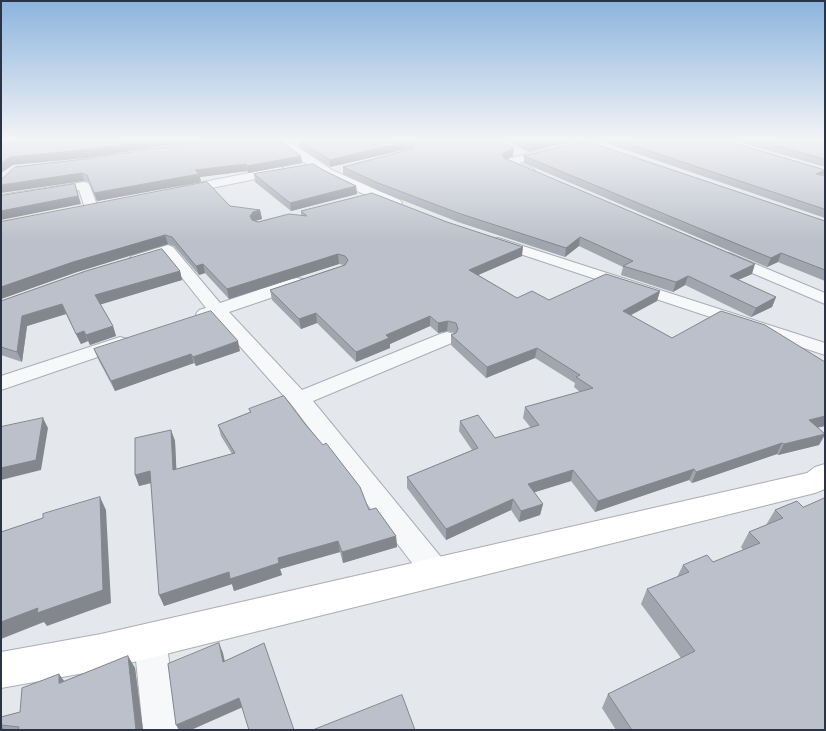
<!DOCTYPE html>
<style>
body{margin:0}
#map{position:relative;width:826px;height:731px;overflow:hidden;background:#e4e7ec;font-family:"Sofia Sans Condensed",sans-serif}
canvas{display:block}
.frame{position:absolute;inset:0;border:2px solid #2b3445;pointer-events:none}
</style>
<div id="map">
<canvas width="826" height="731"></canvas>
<div class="frame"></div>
</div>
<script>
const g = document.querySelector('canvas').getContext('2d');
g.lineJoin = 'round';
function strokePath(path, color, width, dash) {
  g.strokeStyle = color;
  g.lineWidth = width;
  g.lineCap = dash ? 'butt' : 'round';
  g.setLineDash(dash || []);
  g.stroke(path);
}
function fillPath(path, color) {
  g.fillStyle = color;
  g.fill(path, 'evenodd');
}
const street = new Path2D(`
 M 275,139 L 286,139 L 332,170 L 400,200 L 402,203 L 400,206 L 390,206 L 324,176 L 282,147 Z
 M 586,139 L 603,139 L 602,141 L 519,163 L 533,169 L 535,171 L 533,173 L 525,173 L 504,164 L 502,162 L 504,160 Z
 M 280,167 L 284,169 L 286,171 L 284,173 L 183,194 L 179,193 L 177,190 L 179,187 L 183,186 Z
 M 84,182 L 88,183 L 90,186 L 98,208 L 96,211 L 86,211 L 79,190 L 1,203 L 1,195 Z
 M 498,238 L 825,343 L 825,355 L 493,245 L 491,242 L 493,239 Z
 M 168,245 L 173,247 L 220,303 L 291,279 L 297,278 L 303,279 L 305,283 L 303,287 L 229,312 L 302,390 L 440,334 L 447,332 L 454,334 L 456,338 L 454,342 L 313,401 L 445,562 L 449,571 L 445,580 L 435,584 L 425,580 L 291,404 L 214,317 L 205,319 L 199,318 L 196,314 L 199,310 L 206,308 L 165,256 L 137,264 L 132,262 L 129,259 L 132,256 Z
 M 729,253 L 825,293 L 825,304 L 724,261 L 721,258 L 724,255 Z
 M 120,337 L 127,339 L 130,343 L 127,347 L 1,390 L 1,376 Z
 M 150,625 L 161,629 L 166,640 L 179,730 L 143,730 L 134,640 L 139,629 Z`);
const secondary = new Path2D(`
 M 825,464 L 825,489 L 815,493 L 101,670 L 1,688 L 1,652 L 101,634 L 807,473 L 815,467 Z`);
strokePath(street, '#a9aeb7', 2);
strokePath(secondary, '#a9aeb7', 2);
fillPath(street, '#f7f8fa');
fillPath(secondary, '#fff');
fillPath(new Path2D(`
 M 495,139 L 513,156 L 506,159 L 752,274 L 738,280 L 776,297 L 772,307 L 751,317 L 685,285 L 673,292 L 621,275 L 623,267 L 579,246 L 565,257 L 458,222 L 379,191 L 343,174 L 343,167 L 411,150 L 408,149 L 330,167 L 300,148 L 299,141 Z
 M 503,139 L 580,139 L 528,152 Z
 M 603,139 L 721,139 L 825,172 L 823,176 L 825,176 L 825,218 L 603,142 Z
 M 728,139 L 825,139 L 825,167 Z
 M 280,141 L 301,156 L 302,163 L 248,173 L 247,171 L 200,177 L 201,182 L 97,201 L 89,182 L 84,181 L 1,179 Z
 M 524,156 L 825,221 L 825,281 L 778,262 L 767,267 L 524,163 Z
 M 323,170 L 356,186 L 357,194 L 291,211 L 255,182 L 254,174 Z
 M 230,206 L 260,210 L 262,219 L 254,221 L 258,222 L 301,215 L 301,211 L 522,256 L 478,275 L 517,298 L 549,300 L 660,291 L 657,301 L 630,315 L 672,338 L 825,362 L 825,426 L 817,427 L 825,434 L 825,435 L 819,445 L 778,455 L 777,454 L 692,483 L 689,480 L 595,512 L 571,481 L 534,492 L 543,504 L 540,515 L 519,522 L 511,510 L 446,540 L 407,488 L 407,477 L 472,450 L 459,431 L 460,421 L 495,438 L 531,428 L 523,418 L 525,407 L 580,392 L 574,387 L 575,383 L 535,358 L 486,378 L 451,345 L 451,335 L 455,333 L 447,331 L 438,333 L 430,326 L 390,344 L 390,348 L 356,362 L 317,323 L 301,329 L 272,300 L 270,290 L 344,265 L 339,264 L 229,299 L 205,273 L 199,275 L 174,246 L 168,244 L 77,272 L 1,299 L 1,222 Z
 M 180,271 L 182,280 L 100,304 L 113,326 L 116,336 L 90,345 L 88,341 L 81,344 L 66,314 L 27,326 L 22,362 L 1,355 L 1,301 Z
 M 94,349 L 240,351 L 196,366 L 194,363 L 115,391 L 98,359 Z
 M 249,409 L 305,424 L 369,510 L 396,536 L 397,547 L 343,563 L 340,552 L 280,569 L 282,575 L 234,591 L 232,584 L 164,606 L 151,483 L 139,486 L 171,430 L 175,441 L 176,469 L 232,454 L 221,436 L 218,425 L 250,412 Z
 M 797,501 L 825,730 L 616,730 L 602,708 L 608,694 L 681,658 L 641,604 L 647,589 L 677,577 L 683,565 L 713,562 L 743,550 L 741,547 L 749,532 L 766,525 L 775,510 Z
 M 128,656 L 135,668 L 143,730 L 1,730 L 1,717 L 20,712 L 64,681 Z`), '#a1a5ae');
fillPath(new Path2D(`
 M 1,139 L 42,139 L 1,142 Z
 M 161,139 L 209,139 L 87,158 L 13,165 L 1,173 L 1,163 L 10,157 Z
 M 554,139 L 580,139 L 528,152 L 529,145 Z
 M 408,141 L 408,149 L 330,167 L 330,160 Z
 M 514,148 L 513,156 L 501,161 L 502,154 Z
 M 301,156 L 302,163 L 248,173 L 247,166 Z
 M 246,164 L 247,171 L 200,177 L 201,182 L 97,201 L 94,193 L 195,170 Z
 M 825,170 L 822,178 L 816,174 Z
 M 82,173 L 84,181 L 1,193 L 1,185 Z
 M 75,184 L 81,204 L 1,220 L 1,211 Z
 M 356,186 L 357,194 L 291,211 L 290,203 Z
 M 260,210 L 262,219 L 255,221 L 252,224 L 250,216 L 253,212 Z
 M 165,235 L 168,244 L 77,272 L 1,299 L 1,287 L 73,262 Z
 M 580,237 L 579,246 L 565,257 L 566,248 Z
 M 523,247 L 522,256 L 469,279 L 469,270 Z
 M 781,253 L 778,262 L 767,267 L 771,258 Z
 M 338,254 L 339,264 L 229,299 L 227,289 Z
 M 203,264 L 205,273 L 199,275 L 196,266 Z
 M 755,264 L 752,274 L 726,285 L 730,276 Z
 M 180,271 L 182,280 L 99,305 L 95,295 Z
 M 688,276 L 685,285 L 673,292 L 676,282 Z
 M 660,291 L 657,301 L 620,321 L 623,311 Z
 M 776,297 L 772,307 L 751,317 L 756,308 Z
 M 62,304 L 66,314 L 27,326 L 22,362 L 17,352 L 22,316 Z
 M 316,313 L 317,323 L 301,329 L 299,319 Z
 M 430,316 L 430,326 L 390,344 L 390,348 L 356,362 L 356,352 L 386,335 Z
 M 448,321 L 447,331 L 438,333 L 438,323 Z
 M 113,326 L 116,336 L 90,345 L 86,335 Z
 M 84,331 L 88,341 L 81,344 L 76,334 Z
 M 238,341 L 240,351 L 196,366 L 193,357 Z
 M 537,348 L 535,358 L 486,378 L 487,367 Z
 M 191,354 L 194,363 L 115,391 L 111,381 Z
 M 825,416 L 825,426 L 803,431 L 809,420 Z
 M 43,418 L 48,428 L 41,470 L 1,480 L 1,468 Z
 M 171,430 L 175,441 L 177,481 L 173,470 Z
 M 825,434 L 819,445 L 778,455 L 784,444 Z
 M 782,443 L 777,454 L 692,483 L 696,472 Z
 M 694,469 L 689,480 L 595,512 L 598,501 Z
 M 573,470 L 571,481 L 526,495 L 528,484 Z
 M 150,471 L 155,482 L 139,486 L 135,475 Z
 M 100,497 L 106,510 L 111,603 L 47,626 L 44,622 L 1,639 L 1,622 Z
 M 513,499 L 511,510 L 446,540 L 446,529 Z
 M 543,504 L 540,515 L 519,522 L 521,511 Z
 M 396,536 L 397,547 L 343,563 L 342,552 Z
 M 338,541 L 340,552 L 280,569 L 282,575 L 234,591 L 232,584 L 164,606 L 159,595 L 229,572 Z
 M 219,643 L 223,653 L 227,671 L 223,662 Z
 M 128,656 L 135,668 L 143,730 L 136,730 Z
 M 59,674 L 68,686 L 59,683 Z
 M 239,698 L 243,707 L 191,730 L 179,730 L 176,725 Z
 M 1,726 L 5,730 L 1,730 Z`), '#83868d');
const building = new Path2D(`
 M 50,139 L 161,139 L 84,150 L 10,157 L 1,163 L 1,144 Z
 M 221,139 L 278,139 L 280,141 L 301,156 L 247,166 L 246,164 L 195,170 L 199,174 L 94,193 L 87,175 L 82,173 L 1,185 L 1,179 L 3,178 L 15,167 L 85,159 Z
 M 308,139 L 495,139 L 514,148 L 502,154 L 504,158 L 755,264 L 730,276 L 776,297 L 756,308 L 688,276 L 676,282 L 623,266 L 633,261 L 580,237 L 566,248 L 458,213 L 378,183 L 343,167 L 412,149 L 414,146 L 413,143 L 408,141 L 330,160 L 299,141 Z
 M 517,139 L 554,139 L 529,145 Z
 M 614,139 L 721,139 L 825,170 L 816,174 L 825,176 L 825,209 Z
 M 754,139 L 825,139 L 825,159 Z
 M 586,141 L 825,221 L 825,270 L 781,253 L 771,258 L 524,156 Z
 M 313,164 L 323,170 L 356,186 L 290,203 L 254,174 Z
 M 207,182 L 230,206 L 260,210 L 253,212 L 250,216 L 252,220 L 258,222 L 289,214 L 307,216 L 301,211 L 372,193 L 447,222 L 523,247 L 469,270 L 517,298 L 532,291 L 549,300 L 606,274 L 660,291 L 623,311 L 672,338 L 721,311 L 765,325 L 825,362 L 825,416 L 809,420 L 825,434 L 784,444 L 782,443 L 696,472 L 694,469 L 598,501 L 573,470 L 528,484 L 543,504 L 521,511 L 513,499 L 446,529 L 407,477 L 478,448 L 460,421 L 478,415 L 495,438 L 539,425 L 525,407 L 593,388 L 576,377 L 580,375 L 537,348 L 487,367 L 451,335 L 456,333 L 458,329 L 456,323 L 448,321 L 438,323 L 430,316 L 386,335 L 389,338 L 356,352 L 316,313 L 299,319 L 270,290 L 345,265 L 348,260 L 345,256 L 338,254 L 227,289 L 203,264 L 196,266 L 172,237 L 165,235 L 73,262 L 1,287 L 1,222 Z
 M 75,184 L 78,196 L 1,211 L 1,196 Z
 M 162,249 L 180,271 L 95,295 L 113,326 L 86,335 L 84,331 L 76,334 L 62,304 L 22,316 L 17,352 L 1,347 L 1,301 L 86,271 Z
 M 211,311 L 238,341 L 193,357 L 191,354 L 111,381 L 94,349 Z
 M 284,396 L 305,424 L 323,445 L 326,443 L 360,487 L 369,510 L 376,508 L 396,536 L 342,552 L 338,541 L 278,558 L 279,563 L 230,579 L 229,572 L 159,595 L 150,471 L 135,475 L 135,438 L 171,430 L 173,470 L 235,453 L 218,425 L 251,412 L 249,409 Z
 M 43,418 L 36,460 L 1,468 L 1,427 Z
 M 100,497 L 103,590 L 37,613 L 38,608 L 1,622 L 1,532 L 43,518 L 43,514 Z
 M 825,498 L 825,730 L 632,730 L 608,694 L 695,651 L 647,589 L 689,572 L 683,565 L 707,555 L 713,562 L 760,543 L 749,532 L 783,518 L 775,510 L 797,501 L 803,507 Z
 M 219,643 L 223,662 L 264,643 L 294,730 L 249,730 L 239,698 L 176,725 L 168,664 Z
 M 128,656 L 136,730 L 18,730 L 19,727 L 1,725 L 1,717 L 20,712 L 22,688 L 59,674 L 59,683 Z
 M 402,695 L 415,730 L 313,730 Z`);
fillPath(building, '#bbc0ca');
strokePath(building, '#83868d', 1);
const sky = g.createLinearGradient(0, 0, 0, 241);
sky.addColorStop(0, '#8bb4dd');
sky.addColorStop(0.58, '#f3f4f6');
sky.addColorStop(1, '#f3f4f600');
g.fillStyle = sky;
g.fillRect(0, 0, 826, 241);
</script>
